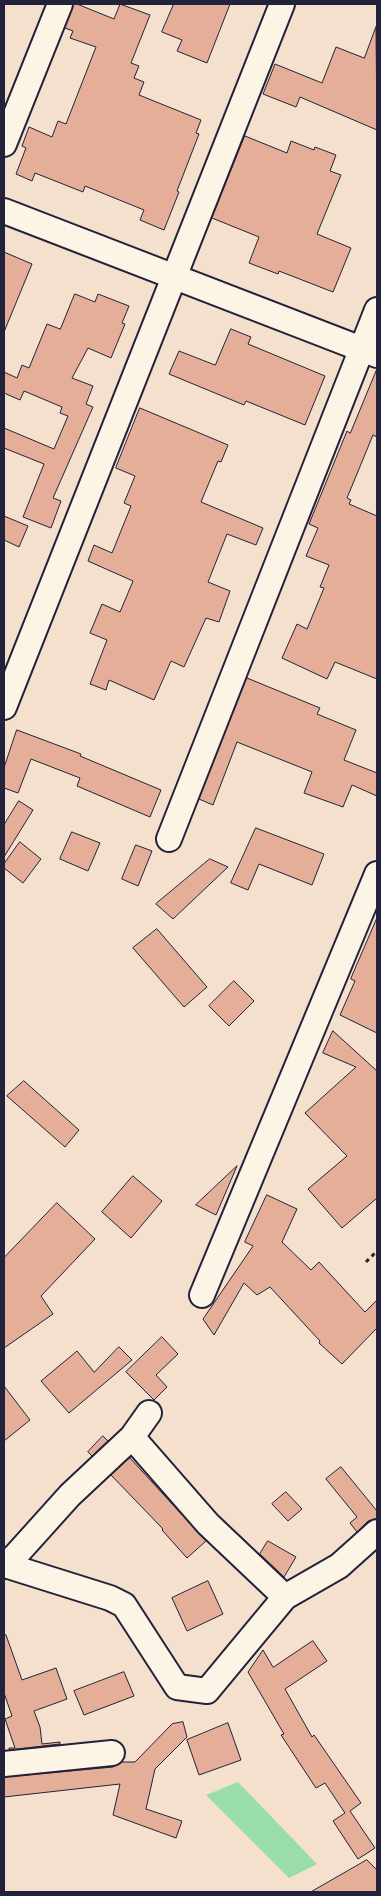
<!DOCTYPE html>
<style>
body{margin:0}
#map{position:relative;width:381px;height:1896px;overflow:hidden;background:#f5e0ce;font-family:Dekko,sans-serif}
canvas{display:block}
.frame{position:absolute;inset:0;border:5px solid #22223b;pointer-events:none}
</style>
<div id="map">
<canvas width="381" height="1896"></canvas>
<div class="frame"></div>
</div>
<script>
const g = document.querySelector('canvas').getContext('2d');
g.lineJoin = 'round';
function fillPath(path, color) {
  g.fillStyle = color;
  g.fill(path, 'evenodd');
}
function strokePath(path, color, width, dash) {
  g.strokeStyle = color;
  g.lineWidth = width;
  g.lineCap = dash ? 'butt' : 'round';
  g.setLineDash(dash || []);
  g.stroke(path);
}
fillPath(new Path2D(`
 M 238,1782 L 317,1864 L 289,1878 L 206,1795 Z`), '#98ddaa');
const building = new Path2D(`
 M 73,4 L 77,4 L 114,19 L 120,4 L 150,15 L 131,63 L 139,66 L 134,78 L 144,82 L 139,95 L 201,120 L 196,133 L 199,134 L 177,191 L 179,192 L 164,230 L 140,220 L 144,210 L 85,186 L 83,192 L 35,173 L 32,181 L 16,174 L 26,148 L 22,146 L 29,127 L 52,137 L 58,121 L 66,124 L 96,47 L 70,38 L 73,31 L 65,28 Z
 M 174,4 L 230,4 L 207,63 L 177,51 L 182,40 L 162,32 Z
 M 376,27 L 377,130 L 300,97 L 296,107 L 263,94 L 275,64 L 322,83 L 336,47 L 364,58 Z
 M 245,136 L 287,153 L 291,141 L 314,150 L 315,147 L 336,155 L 330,171 L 341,175 L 317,234 L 351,248 L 333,292 L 279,271 L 278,274 L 249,263 L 259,237 L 212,218 Z
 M 4,252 L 32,264 L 4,332 Z
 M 75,294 L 95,302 L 98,294 L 129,306 L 122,323 L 125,324 L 111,358 L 88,348 L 72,378 L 93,386 L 86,404 L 93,407 L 53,498 L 61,501 L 51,528 L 23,517 L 44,464 L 4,448 L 4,428 L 54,449 L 68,416 L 60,413 L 62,407 L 24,391 L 20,400 L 4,393 L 4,372 L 17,378 L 22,365 L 29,368 L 47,324 L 60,329 Z
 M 231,329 L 251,337 L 248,344 L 325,376 L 305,425 L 246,401 L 244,405 L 169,374 L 179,351 L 215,365 Z
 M 377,369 L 377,437 L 373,435 L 347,498 L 351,500 L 349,504 L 377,516 L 377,679 L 335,662 L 327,679 L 282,658 L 297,624 L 307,629 L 324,588 L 320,587 L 329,565 L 306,556 L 318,528 L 309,524 L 347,431 L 350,433 Z
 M 140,408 L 228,445 L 221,462 L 218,461 L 201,502 L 263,528 L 256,545 L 227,534 L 208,582 L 230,591 L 219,622 L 206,618 L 184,667 L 171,661 L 154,700 L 109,680 L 106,690 L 90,684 L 107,640 L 90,633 L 102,604 L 120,612 L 133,581 L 88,561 L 94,545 L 112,553 L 131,506 L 124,503 L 135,476 L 116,468 Z
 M 4,516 L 28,526 L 19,547 L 4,540 Z
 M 247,678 L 320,708 L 317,714 L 356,730 L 344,760 L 377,773 L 377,796 L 352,785 L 343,807 L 304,793 L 312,772 L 237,742 L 213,805 L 199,799 Z
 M 17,730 L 81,754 L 80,756 L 161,790 L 150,817 L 77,786 L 80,778 L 31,759 L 18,793 L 4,788 L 4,768 Z
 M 19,801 L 33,810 L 4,857 L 4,825 Z
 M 256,828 L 324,854 L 312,885 L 259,864 L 248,890 L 231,883 Z
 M 72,832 L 100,843 L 88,871 L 60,859 Z
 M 20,842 L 41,859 L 23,883 L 4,868 L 4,864 Z
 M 136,845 L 152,851 L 138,886 L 122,879 Z
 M 210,859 L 228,867 L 173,919 L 156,904 Z
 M 377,918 L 377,1033 L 340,1015 L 355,981 L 351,979 Z
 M 157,929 L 207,987 L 184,1007 L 133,948 Z
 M 234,981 L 254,1001 L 229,1026 L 209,1006 Z
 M 333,1031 L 377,1071 L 377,1198 L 342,1228 L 308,1189 L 347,1156 L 305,1113 L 356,1067 L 323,1053 Z
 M 24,1081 L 79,1130 L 65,1147 L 7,1096 Z
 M 237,1166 L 216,1215 L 196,1205 Z
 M 133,1176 L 162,1201 L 131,1238 L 102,1212 Z
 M 267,1195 L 297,1209 L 282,1242 L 311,1270 L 319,1262 L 365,1312 L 377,1300 L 377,1328 L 342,1364 L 319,1343 L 320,1341 L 270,1287 L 257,1295 L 244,1283 L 214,1335 L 203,1319 L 253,1246 L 245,1242 Z
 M 57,1203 L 95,1239 L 41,1296 L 53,1314 L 4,1348 L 4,1258 Z
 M 162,1337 L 178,1354 L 156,1375 L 167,1387 L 154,1400 L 126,1372 Z
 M 119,1347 L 132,1360 L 69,1413 L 41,1381 L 77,1351 L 94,1372 Z
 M 4,1386 L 30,1420 L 4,1441 Z
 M 103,1436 L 108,1441 L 92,1456 L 88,1452 Z
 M 130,1458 L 206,1541 L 187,1558 L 162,1530 L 163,1529 L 111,1475 Z
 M 341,1467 L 377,1511 L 377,1519 L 368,1521 L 357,1532 L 350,1523 L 357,1517 L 326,1479 Z
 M 286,1492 L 302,1509 L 288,1521 L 272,1504 Z
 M 268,1541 L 296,1557 L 284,1577 L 260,1554 Z
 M 208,1581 L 223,1614 L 187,1631 L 172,1598 Z
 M 6,1635 L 22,1680 L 56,1668 L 67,1699 L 34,1711 L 40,1727 L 42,1744 L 60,1742 L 60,1744 L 9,1750 L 9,1748 L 15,1748 L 5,1719 L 12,1716 L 4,1693 L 4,1636 Z
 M 313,1641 L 327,1661 L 285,1689 L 312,1737 L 314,1735 L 361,1803 L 350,1811 L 375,1848 L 358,1859 L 333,1821 L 345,1813 L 325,1783 L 316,1788 L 281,1735 L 284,1734 L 248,1672 L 263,1650 L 273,1667 Z
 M 124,1672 L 134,1696 L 84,1715 L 74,1691 Z
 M 183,1722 L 187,1737 L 155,1769 L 146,1809 L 182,1821 L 176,1838 L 113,1815 L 120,1784 L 4,1797 L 4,1777 L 113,1767 L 122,1762 L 135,1762 L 172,1724 Z
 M 228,1723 L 241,1760 L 199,1775 L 187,1740 Z
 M 367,1860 L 377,1870 L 377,1892 L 311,1892 Z`);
fillPath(building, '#e4ae98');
strokePath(building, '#22223b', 1);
const street = new Path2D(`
 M 4,144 L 60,4
 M 4,211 L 377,355
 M 4,707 L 282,4
 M 169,839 L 377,310
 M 202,1295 L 377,874
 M 132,1437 L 208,1524 L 285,1597 L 339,1566 L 377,1532
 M 5,1565 L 110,1598 L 124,1605 L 177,1687 L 207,1691 L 285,1597
 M 4,1566 L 16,1555 L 70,1495 L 132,1437 L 149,1413
 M 4,1764 L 112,1753`);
strokePath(street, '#22223b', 28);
strokePath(new Path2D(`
 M 366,1262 L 377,1251`), '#22223b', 3, [4, 4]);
strokePath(street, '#fcf5e5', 24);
</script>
